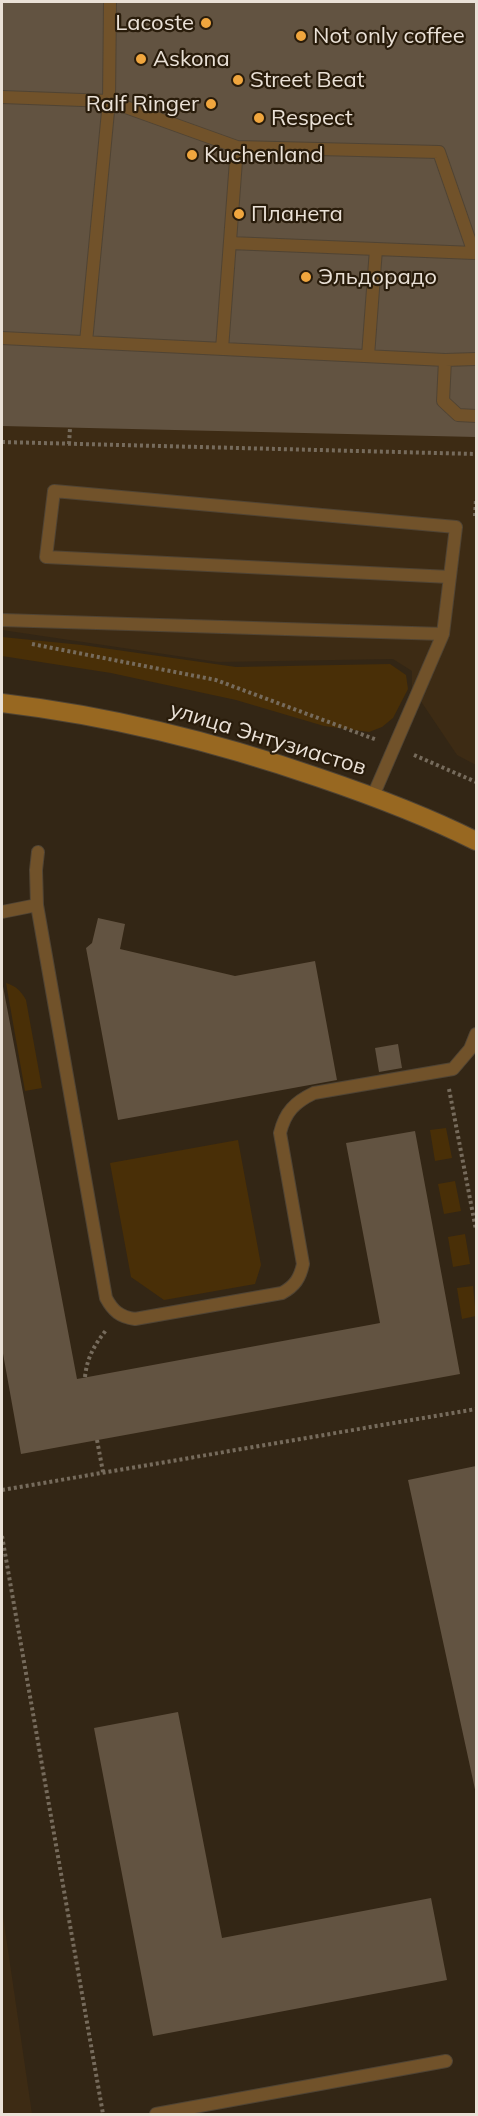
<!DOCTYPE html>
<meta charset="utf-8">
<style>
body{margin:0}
#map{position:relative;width:478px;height:2116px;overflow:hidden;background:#332615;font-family:Mulish,sans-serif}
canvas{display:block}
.frame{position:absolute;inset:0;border:3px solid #eae1d7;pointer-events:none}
</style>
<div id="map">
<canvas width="478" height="2116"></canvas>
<div class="frame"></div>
</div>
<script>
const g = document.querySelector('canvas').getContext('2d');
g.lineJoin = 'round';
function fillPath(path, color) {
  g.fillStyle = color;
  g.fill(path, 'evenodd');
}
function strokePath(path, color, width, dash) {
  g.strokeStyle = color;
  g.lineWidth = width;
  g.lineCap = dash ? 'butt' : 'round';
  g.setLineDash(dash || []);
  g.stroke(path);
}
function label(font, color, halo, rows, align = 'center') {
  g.font = font + ' Mulish,sans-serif';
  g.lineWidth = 4.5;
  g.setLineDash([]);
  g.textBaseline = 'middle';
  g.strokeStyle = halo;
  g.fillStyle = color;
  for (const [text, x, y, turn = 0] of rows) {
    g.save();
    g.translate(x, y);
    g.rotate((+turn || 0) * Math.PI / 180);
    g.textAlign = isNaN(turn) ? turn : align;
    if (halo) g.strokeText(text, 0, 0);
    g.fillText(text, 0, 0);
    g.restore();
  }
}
fillPath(new Path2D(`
 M 2,2 L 476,2 L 476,765 L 457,755 L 412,688 L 412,671 L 393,659 L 218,662 L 2,630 Z
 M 2,1909 L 32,2114 L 2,2114 Z`), '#3d2b14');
fillPath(new Path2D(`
 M 2,637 L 82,645 L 236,667 L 390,664 L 406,675 L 408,689 L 393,718 L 382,727 L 369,732 L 324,726 L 236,700 L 111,673 L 2,656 Z
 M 6,983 C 16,986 21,991 26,1000 L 42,1088 L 25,1091 Z
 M 446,1128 L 452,1158 L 435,1161 L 430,1130 Z
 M 238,1140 L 261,1265 L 255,1284 L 164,1300 L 131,1277 L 110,1163 Z
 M 455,1181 L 461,1211 L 444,1214 L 438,1184 Z
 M 465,1234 L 470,1264 L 453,1267 L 448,1237 Z
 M 473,1286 L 476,1316 L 462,1319 L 457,1288 Z`), '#492f07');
fillPath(new Path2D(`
 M 2,2 L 476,2 L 476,437 L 2,426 Z
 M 98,918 L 125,924 L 120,949 L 235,976 L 315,961 L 337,1080 L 118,1120 L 86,948 L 92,943 Z
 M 2,981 L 77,1379 L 380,1323 L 346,1143 L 415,1131 L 460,1374 L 21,1454 L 2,1348 Z
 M 398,1044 L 402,1068 L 379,1072 L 375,1048 Z
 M 476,1466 L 476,1794 L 408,1480 Z
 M 178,1712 L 222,1938 L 431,1898 L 447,1980 L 153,2036 L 94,1728 Z`), '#625341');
const service = new Path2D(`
 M 2,97 L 109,101 L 237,147 L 222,349
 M 230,243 L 474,253 L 439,152 L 237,147
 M 2,338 L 445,360
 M 86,342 L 109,101 L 110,2
 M 368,356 L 376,249
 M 476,359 L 445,360 L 443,401 L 458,415 L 476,416
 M 2,620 L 443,634
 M 373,796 L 443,634 L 456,527 L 54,491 L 46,557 L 450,577
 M 38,852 L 36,870 L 37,905 L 106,1298 C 113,1311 120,1317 135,1319 L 282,1293 C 295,1286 300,1278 303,1264 L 280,1133 C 285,1112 295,1102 314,1093 L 453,1069 L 470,1049 L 476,1034
 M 2,912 L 37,905
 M 156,2114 L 446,2061`);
const secondary = new Path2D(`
 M 2,703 C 111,716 216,742 320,778 C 373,796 426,816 476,841`);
strokePath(service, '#504434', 14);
strokePath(secondary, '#504434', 20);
strokePath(new Path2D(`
 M 2,442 L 476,454
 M 69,444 L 70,428
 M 475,516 L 476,498
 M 32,644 L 216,680 L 377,740
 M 414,755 L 476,782
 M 449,1089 L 476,1230
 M 85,1377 C 87,1357 95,1344 107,1329
 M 97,1440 L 103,1472
 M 2,1490 L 476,1409
 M 2,1536 L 103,2114`), '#766b5c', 4, [3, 3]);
strokePath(service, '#71522a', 12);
strokePath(secondary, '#986821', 18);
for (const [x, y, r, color] of [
 [206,23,6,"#f0a63e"],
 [301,36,6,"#f0a63e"],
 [141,59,6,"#f0a63e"],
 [238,80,6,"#f0a63e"],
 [211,104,6,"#f0a63e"],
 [259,118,6,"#f0a63e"],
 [192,155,6,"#f0a63e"],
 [239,214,6,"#f0a63e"],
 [306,277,6,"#f0a63e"]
]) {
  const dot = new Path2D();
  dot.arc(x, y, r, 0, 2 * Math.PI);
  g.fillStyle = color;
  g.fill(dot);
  strokePath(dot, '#291c0b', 2);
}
label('22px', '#eae1d7', '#291c0b', [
 ["Lacoste",194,23,"right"],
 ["Not only coffee",313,36],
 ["Askona",153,59],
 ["Street Beat",250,80],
 ["Ralf Ringer",199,104,"right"],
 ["Respect",271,118],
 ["Kuchenland",204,155],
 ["Планета",251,214],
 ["Эльдорадо",318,277]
], 'left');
label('22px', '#eae1d7', '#291c0b', [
 ["улица Энтузиастов",268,739,17]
]);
</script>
